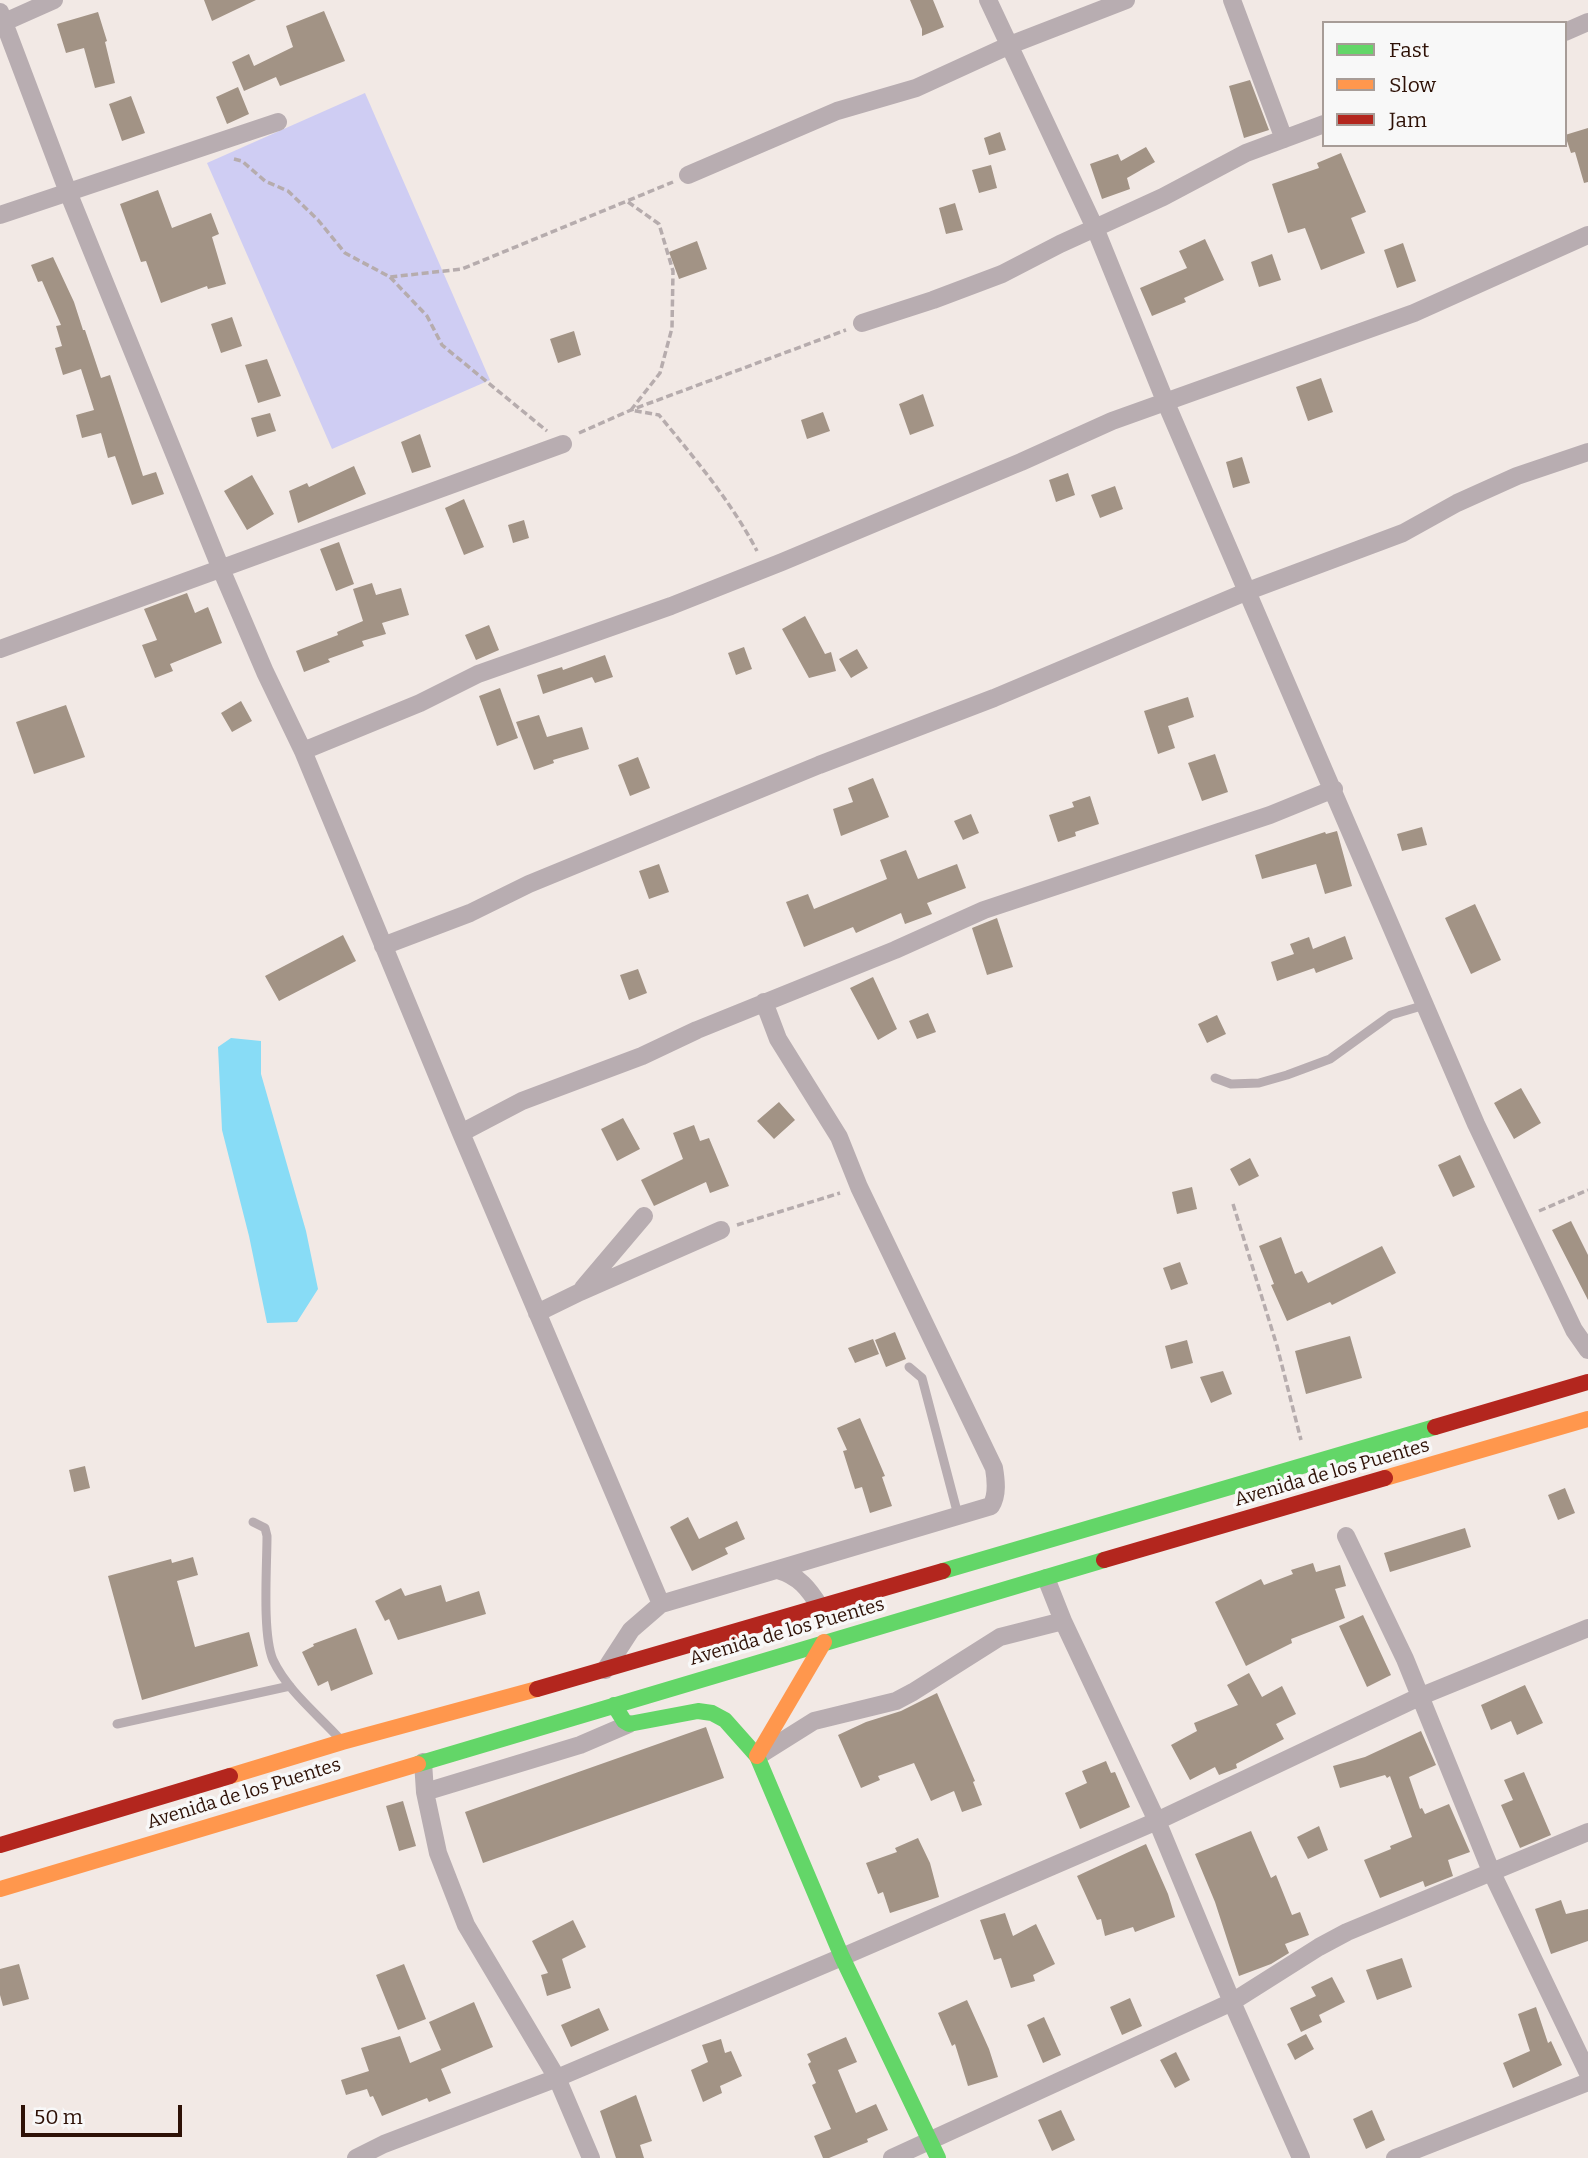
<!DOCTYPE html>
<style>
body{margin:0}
#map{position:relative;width:1588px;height:2158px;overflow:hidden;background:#f2e9e5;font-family:Bitter,serif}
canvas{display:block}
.legend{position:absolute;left:1322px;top:21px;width:245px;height:126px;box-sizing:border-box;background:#f8f8f8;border:2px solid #a79c97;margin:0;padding:9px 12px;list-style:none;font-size:21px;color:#2e1106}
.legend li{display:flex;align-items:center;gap:14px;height:35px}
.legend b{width:35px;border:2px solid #a79c97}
.scale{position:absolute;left:21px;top:2105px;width:161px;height:32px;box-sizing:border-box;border:4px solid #2e1106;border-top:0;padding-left:9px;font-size:21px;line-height:24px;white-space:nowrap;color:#2e1106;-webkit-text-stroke:5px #f8f8f8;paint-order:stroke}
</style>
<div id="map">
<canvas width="1588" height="2158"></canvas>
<ul class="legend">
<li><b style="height:9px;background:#63d668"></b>Fast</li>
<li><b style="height:9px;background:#ff974d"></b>Slow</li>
<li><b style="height:9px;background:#b3261e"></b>Jam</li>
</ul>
<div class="scale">50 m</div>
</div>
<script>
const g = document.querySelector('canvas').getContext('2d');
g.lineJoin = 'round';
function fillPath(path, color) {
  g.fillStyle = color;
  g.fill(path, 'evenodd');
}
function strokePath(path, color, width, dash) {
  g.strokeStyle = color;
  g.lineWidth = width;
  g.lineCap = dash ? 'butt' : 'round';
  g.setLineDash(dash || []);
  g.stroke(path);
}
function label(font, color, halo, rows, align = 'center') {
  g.font = font + ' Bitter,serif';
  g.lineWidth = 7;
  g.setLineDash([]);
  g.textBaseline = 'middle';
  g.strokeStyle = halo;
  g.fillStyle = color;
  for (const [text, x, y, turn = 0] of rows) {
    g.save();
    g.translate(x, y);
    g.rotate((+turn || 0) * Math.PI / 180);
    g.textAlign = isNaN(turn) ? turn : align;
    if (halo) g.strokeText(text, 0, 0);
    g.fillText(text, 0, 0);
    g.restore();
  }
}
fillPath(new Path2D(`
 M 365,93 L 490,380 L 332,449 L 207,163 Z`), '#cfcdf3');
fillPath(new Path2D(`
 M 231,1038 L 261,1041 L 261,1074 L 306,1231 L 318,1289 L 297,1322 L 267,1323 L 249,1236 L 222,1130 L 218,1047 Z`), '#88dcf6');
fillPath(new Path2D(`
 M 204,0 L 256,0 L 212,21 Z
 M 910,0 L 933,0 L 944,27 L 922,36 L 922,29 Z
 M 324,11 L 345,61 L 280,86 L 276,77 L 244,91 L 232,62 L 249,54 L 254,66 L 293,47 L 286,26 Z
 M 98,12 L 107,41 L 105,42 L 115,83 L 95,88 L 84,48 L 66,53 L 57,24 Z
 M 1250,80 L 1269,130 L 1244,138 L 1229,86 Z
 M 238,87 L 249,114 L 227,124 L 216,97 Z
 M 131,96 L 145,133 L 122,141 L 109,104 Z
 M 1588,128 L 1588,182 L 1584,183 L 1575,152 L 1571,153 L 1565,135 Z
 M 1000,132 L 1006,150 L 989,155 L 984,138 Z
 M 1146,147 L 1155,162 L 1127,178 L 1130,189 L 1102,199 L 1090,164 L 1118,154 L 1121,161 Z
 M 1341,153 L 1366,212 L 1351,218 L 1365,253 L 1321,270 L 1305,228 L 1288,233 L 1272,184 L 1319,168 L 1317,163 Z
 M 991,165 L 997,188 L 979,193 L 972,170 Z
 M 158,190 L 172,228 L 211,213 L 219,234 L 212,237 L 226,284 L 208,289 L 207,286 L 161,303 L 146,261 L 141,262 L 120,204 Z
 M 955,203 L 963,230 L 946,234 L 939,208 Z
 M 1205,239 L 1224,280 L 1184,298 L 1186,302 L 1152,316 L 1140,288 L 1187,268 L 1179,251 Z
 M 697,241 L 707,269 L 679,279 L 669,252 Z
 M 1403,243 L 1416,281 L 1397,288 L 1384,250 Z
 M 1272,254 L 1281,280 L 1259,287 L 1251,262 Z
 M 53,257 L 74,302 L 83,330 L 85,330 L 101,378 L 110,375 L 143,476 L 156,472 L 164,494 L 132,505 L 115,456 L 108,458 L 101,433 L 82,438 L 76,415 L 94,410 L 81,369 L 63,375 L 55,348 L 62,346 L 56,326 L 61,325 L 42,281 L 38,282 L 31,265 Z
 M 232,317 L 242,346 L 221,353 L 211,324 Z
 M 574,331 L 581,355 L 558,363 L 550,339 Z
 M 267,359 L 281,396 L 258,403 L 245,365 Z
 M 1321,378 L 1333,412 L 1308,421 L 1296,387 Z
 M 923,394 L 934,426 L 910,435 L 899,404 Z
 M 823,412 L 830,431 L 807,439 L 801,420 Z
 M 270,413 L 276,431 L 257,437 L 251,418 Z
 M 420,434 L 431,467 L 412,473 L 401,442 Z
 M 1242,457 L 1250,483 L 1233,488 L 1226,462 Z
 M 354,466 L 366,494 L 298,523 L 289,491 L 307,483 L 309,487 Z
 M 1068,473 L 1075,495 L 1056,502 L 1049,480 Z
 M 252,475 L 274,514 L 247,530 L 224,491 Z
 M 1115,486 L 1123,509 L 1100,518 L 1091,495 Z
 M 464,499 L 484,547 L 464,555 L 445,508 Z
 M 524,520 L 529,538 L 513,543 L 508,525 Z
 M 339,542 L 354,584 L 336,591 L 320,549 Z
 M 372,583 L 376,595 L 401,588 L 409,615 L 382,623 L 386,634 L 362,641 L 364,646 L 328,659 L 330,662 L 304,672 L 296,651 L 338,635 L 337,632 L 363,621 L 353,589 Z
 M 187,593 L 195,613 L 208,607 L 222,643 L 170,664 L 173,671 L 155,678 L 142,645 L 157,640 L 144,609 Z
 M 805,616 L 825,654 L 831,652 L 836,671 L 809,678 L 782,629 Z
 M 489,625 L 499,650 L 476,660 L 465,635 Z
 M 744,647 L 752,669 L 736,675 L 728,653 Z
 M 857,649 L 868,668 L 851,678 L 839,659 Z
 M 605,655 L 613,677 L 595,683 L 592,677 L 543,694 L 537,675 L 562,667 L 563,670 Z
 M 500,688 L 518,738 L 497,746 L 479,696 Z
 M 1188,697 L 1194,717 L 1168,726 L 1175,748 L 1158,754 L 1144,711 Z
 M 241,701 L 252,721 L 232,732 L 221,713 Z
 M 66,705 L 85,757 L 34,774 L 16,722 Z
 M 539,715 L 547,737 L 582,727 L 589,749 L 553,760 L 554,763 L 534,770 L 516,722 Z
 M 1215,754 L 1228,792 L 1202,801 L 1188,763 Z
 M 638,757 L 650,788 L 630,796 L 618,765 Z
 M 873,778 L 889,817 L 841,836 L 833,809 L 853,802 L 848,788 Z
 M 1090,796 L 1099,824 L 1075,832 L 1076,836 L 1058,842 L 1049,815 L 1074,807 L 1072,802 Z
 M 971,814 L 979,833 L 963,840 L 954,821 Z
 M 1422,827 L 1427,845 L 1402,851 L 1397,834 Z
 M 1337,831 L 1352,886 L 1325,894 L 1316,864 L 1262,879 L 1255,855 L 1325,832 L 1326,834 Z
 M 906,850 L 918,879 L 957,864 L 966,888 L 927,903 L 932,914 L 905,924 L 901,913 L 856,933 L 853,927 L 804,947 L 786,902 L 808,894 L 814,909 L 887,879 L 880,860 Z
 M 659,864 L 669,892 L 649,899 L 639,871 Z
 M 1475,904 L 1501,960 L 1471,974 L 1445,918 Z
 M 997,918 L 1013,967 L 987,975 L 972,928 Z
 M 343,935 L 356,961 L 279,1001 L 265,976 Z
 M 1345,936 L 1353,959 L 1316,973 L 1314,968 L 1277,981 L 1271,962 L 1294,954 L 1290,944 L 1309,937 L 1313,949 Z
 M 638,969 L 647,993 L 629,1000 L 620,975 Z
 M 873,977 L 897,1029 L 878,1040 L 850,988 Z
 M 928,1013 L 936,1032 L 917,1039 L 909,1021 Z
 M 1217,1015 L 1226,1034 L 1207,1043 L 1198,1024 Z
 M 1521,1088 L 1541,1123 L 1514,1139 L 1494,1103 Z
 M 779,1102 L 795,1120 L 774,1139 L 757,1121 Z
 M 623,1118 L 640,1149 L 617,1161 L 601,1129 Z
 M 694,1125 L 700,1141 L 709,1138 L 729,1186 L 710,1193 L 706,1182 L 654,1206 L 641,1180 L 683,1159 L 673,1133 Z
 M 1460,1155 L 1475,1187 L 1453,1197 L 1438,1165 Z
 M 1250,1158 L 1259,1176 L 1239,1186 L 1230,1169 Z
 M 1192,1187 L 1197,1209 L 1177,1214 L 1172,1192 Z
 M 1571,1221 L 1588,1255 L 1588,1300 L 1552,1230 Z
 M 1281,1237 L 1295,1274 L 1302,1271 L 1308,1283 L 1382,1246 L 1396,1273 L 1332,1305 L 1330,1302 L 1287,1321 L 1271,1285 L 1274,1284 L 1259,1246 Z
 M 1180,1262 L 1188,1284 L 1171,1290 L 1163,1268 Z
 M 895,1332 L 906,1359 L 886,1367 L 875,1340 Z
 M 1350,1336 L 1362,1378 L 1306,1394 L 1295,1351 Z
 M 873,1339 L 879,1354 L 855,1363 L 848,1348 Z
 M 1187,1340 L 1193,1363 L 1171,1369 L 1165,1346 Z
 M 1223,1371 L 1232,1394 L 1211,1403 L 1200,1377 Z
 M 860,1418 L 885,1476 L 882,1477 L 892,1506 L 870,1513 L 862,1487 L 855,1489 L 843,1451 L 847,1450 L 837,1428 Z
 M 85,1466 L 90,1488 L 74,1492 L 69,1470 Z
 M 1565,1488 L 1575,1513 L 1558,1520 L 1548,1495 Z
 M 688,1517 L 699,1539 L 737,1521 L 745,1539 L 725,1548 L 728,1554 L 692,1571 L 670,1527 Z
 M 1465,1528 L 1471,1547 L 1390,1572 L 1384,1553 Z
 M 193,1557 L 198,1575 L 177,1581 L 195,1647 L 249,1632 L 258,1666 L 142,1700 L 108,1576 L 171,1559 L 172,1563 Z
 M 1313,1563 L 1316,1572 L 1340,1565 L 1346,1586 L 1335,1589 L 1345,1618 L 1291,1639 L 1292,1643 L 1246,1666 L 1215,1602 L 1261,1579 L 1264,1585 L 1293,1574 L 1291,1570 Z
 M 441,1585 L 446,1602 L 479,1591 L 486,1614 L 398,1640 L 389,1619 L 385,1621 L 375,1601 L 401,1588 L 405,1596 Z
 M 1363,1615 L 1391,1675 L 1367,1687 L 1339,1626 Z
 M 356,1628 L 373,1674 L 331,1691 L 328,1681 L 318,1686 L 302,1652 L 314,1646 L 313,1644 Z
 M 1249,1673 L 1262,1697 L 1282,1686 L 1296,1714 L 1276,1724 L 1284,1739 L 1236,1764 L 1237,1768 L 1219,1775 L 1215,1767 L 1190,1780 L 1171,1745 L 1197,1731 L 1194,1723 L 1238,1705 L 1227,1685 Z
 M 1525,1685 L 1543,1723 L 1517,1735 L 1511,1721 L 1491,1730 L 1481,1705 Z
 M 937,1693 L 975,1781 L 973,1782 L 982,1805 L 962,1812 L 954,1791 L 931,1801 L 914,1763 L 878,1776 L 880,1780 L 861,1788 L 838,1735 L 866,1722 L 901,1711 Z
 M 706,1727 L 724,1778 L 483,1863 L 465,1812 Z
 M 1421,1731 L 1436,1765 L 1409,1777 L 1420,1809 L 1422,1808 L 1425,1814 L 1449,1804 L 1470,1852 L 1448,1860 L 1453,1876 L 1425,1887 L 1423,1881 L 1380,1898 L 1364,1860 L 1391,1849 L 1390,1846 L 1412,1837 L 1390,1776 L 1387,1778 L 1385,1775 L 1340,1788 L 1333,1766 L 1365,1757 Z
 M 1106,1761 L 1111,1773 L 1115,1772 L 1130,1807 L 1080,1829 L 1065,1793 L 1087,1783 L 1082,1771 Z
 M 1524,1772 L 1551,1835 L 1520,1848 L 1501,1805 L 1513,1800 L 1504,1780 Z
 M 403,1801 L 416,1846 L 399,1851 L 386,1806 Z
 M 1319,1826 L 1328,1850 L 1308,1859 L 1297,1837 Z
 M 1251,1831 L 1271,1878 L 1276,1875 L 1292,1915 L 1300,1912 L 1309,1935 L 1285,1944 L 1289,1953 L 1271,1964 L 1239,1976 L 1215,1902 L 1195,1854 Z
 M 918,1838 L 930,1863 L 939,1897 L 890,1913 L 883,1892 L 878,1894 L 866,1863 L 897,1852 L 895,1848 Z
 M 1146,1844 L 1168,1894 L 1175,1917 L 1135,1932 L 1133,1927 L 1105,1936 L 1101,1919 L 1097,1920 L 1077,1876 Z
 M 1561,1900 L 1566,1914 L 1588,1909 L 1588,1941 L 1551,1954 L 1535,1909 Z
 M 1005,1913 L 1013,1936 L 1036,1924 L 1055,1964 L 1033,1975 L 1035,1981 L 1011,1988 L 1001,1958 L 994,1960 L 980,1920 Z
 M 573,1920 L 586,1947 L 562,1959 L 571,1988 L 547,1996 L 541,1975 L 548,1973 L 532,1941 Z
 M 1402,1958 L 1412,1987 L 1377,2000 L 1366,1970 Z
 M 19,1964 L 29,1999 L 3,2006 L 0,1995 L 0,1969 Z
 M 404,1964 L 426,2019 L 398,2030 L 376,1975 Z
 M 1332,1977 L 1345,2002 L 1319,2015 L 1322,2022 L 1301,2032 L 1290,2008 L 1316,1996 L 1311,1987 Z
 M 1130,1998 L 1142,2026 L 1122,2035 L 1110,2007 Z
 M 967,2000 L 989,2049 L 998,2077 L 968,2086 L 955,2044 L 952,2046 L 938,2013 Z
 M 474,2002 L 493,2047 L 441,2069 L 451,2093 L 429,2102 L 427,2098 L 382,2116 L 373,2096 L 370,2097 L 367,2089 L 346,2095 L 341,2080 L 369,2071 L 361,2048 L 400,2036 L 410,2063 L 441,2050 L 429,2022 Z
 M 1536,2007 L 1548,2043 L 1551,2041 L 1562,2065 L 1513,2088 L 1503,2063 L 1530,2051 L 1518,2014 Z
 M 599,2008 L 609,2030 L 571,2047 L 561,2025 Z
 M 1044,2017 L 1061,2055 L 1043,2063 L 1027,2025 Z
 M 1306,2034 L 1314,2049 L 1295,2060 L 1287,2044 Z
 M 846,2037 L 857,2062 L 838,2070 L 856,2113 L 876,2104 L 888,2130 L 867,2139 L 868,2142 L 829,2158 L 823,2158 L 814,2136 L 831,2129 L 812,2085 L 816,2083 L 808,2064 L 811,2062 L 807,2054 Z
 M 721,2039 L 725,2053 L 731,2051 L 742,2076 L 720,2086 L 722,2093 L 703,2102 L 691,2070 L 708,2062 L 702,2045 Z
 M 1176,2052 L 1190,2080 L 1175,2088 L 1160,2060 Z
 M 636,2095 L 652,2141 L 640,2145 L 644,2158 L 616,2158 L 600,2111 Z
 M 1061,2110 L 1075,2140 L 1052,2151 L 1038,2120 Z
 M 1372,2110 L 1385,2140 L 1366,2149 L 1353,2119 Z`), '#a29385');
strokePath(new Path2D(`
 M 234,159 L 242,161 L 265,181 L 288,191 L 318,220 L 345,253 L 390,277 L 462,269 L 673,182
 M 628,202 L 659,224 L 673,271 L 672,328 L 660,373 L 631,410 L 659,415 C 695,459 731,501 757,551
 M 390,277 L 427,316 L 442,345 L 547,431
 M 579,433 L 631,410 L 846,330
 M 1233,1204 L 1277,1346 L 1301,1440
 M 1539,1211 L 1588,1190
 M 737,1225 L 840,1193`), '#b6acad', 3.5, [7, 3.5]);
strokePath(new Path2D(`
 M 1215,1078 L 1231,1084 L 1259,1083 L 1287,1075 L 1330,1059 L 1391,1015 L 1425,1005
 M 909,1367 L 922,1378 L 958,1515
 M 253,1522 L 265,1528 L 267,1536 C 267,1567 262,1634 273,1660 C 287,1690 317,1714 339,1738
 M 117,1724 L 290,1686`), '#b8adb1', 9);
strokePath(new Path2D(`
 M 988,0 L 1095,228 L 1166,403 L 1476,1124 L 1574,1330 L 1588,1350
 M 1232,0 L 1284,139
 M 0,12 L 68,192 L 221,569 L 265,672 L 303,751 L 461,1133 L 661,1604
 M 0,24 L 54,0
 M 1565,32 L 1588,22
 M 688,175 L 837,111 L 916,88 L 1010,45 L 1126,0
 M 0,215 L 278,122
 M 862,323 L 933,300 L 1002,274 L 1060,244 L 1163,197 L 1246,153 L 1324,124
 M 0,649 L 563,444
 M 303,751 L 420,703 L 478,674 L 671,606 L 782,562 L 1021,462 L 1112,421 L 1414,313 L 1588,235
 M 383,946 L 470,913 L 529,884 L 819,765 L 994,698 L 1248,591 L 1403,533 L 1457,503 L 1517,476 L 1588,452
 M 461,1133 L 522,1101 L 642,1056 L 697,1030 L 895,950 L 984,910 L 1270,815 L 1334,789
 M 583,1288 L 644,1216
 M 537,1313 L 580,1292 L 721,1230
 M 1346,1536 L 1405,1659 L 1491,1871 L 1588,2073
 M 778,1570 C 799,1576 809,1589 820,1607
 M 1046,1578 L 1063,1621 L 1157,1821 L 1232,2002 L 1301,2158
 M 605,1670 L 631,1630 L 661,1604 L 991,1506 C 998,1495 996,1480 994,1468 L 859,1187 L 839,1137 L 778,1039 L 764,1002
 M 763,1753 L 814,1721 L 896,1701 L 913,1692 L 1000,1637 L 1063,1621
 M 423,1762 L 425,1792 L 438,1853 L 466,1925 L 557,2078 L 591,2158
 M 425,1792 L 580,1745 L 629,1724
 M 356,2158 L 384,2144 L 557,2078 L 842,1957 L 1157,1821 L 1419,1697 L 1588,1628
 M 892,2158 L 1232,2002 L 1319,1947 L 1347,1932 L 1588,1832
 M 1395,2158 L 1588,2082`), '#b8adb1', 18);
strokePath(new Path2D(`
 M 943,1571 L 1435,1427
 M 614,1705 L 624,1721 L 629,1724 L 698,1711 L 712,1713 L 725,1720 L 757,1756 L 842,1957 L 938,2158
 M 418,1764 L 1104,1560`), '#63d668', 16);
strokePath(new Path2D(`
 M 1385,1478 L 1588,1419
 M 757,1756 L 824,1642
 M 230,1776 L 342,1742 L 537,1689
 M 0,1889 L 418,1764`), '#ff974d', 16);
strokePath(new Path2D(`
 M 1435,1427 L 1588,1382
 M 1104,1560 L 1385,1478
 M 537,1689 L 943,1571
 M 0,1845 L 230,1776`), '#b3261e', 16);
label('19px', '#2e1106', '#f8f8f8', [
 ["Avenida de los Puentes",1332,1473,-16],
 ["Avenida de los Puentes",787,1632,-16],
 ["Avenida de los Puentes",244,1794,-17]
]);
</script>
